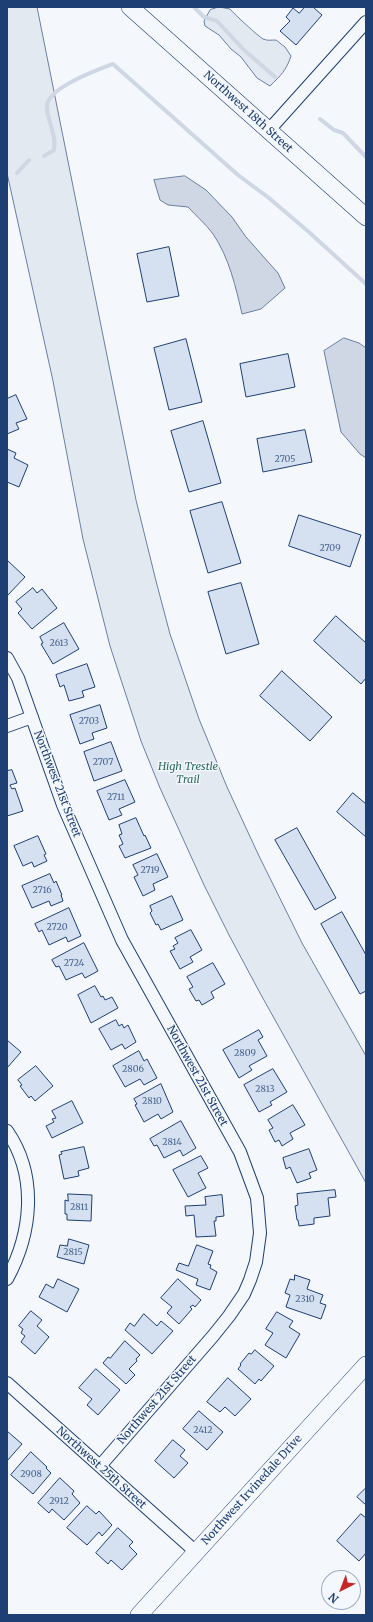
<!DOCTYPE html>
<style>
body{margin:0}
#map{position:relative;width:373px;height:1622px;overflow:hidden;background:#f4f7fb;font-family:Merriweather,serif}
canvas{display:block}
.frame{position:absolute;inset:0;border:8px solid #1d3f73;pointer-events:none}
.north{position:absolute;left:321px;top:1570px;width:40px;height:40px;box-sizing:border-box;background:#f4f7fb;border:1px solid #9eadc5;border-radius:50%;rotate:222deg;font-size:11px;font-weight:700;line-height:16px;text-align:center;color:#1d3f73}
.north::after{content:'';display:block;margin:auto;width:14px;height:18px;background:#c62828;clip-path:polygon(50% 0,100% 100%,50% 72%,0 100%)}
</style>
<div id="map">
<canvas width="373" height="1622"></canvas>
<div class="frame"></div>
<div class="north">N</div>
</div>
<script>
const g = document.querySelector('canvas').getContext('2d');
g.lineJoin = 'round';
function fillPath(path, color) {
  g.fillStyle = color;
  g.fill(path, 'evenodd');
}
function strokePath(path, color, width, dash) {
  g.strokeStyle = color;
  g.lineWidth = width;
  g.lineCap = dash ? 'butt' : 'round';
  g.setLineDash(dash || []);
  g.stroke(path);
}
function label(font, color, halo, rows, align = 'center') {
  g.font = font + ' Merriweather,serif';
  g.lineWidth = 3;
  g.setLineDash([]);
  g.textBaseline = 'middle';
  g.strokeStyle = halo;
  g.fillStyle = color;
  for (const [text, x, y, turn = 0] of rows) {
    g.save();
    g.translate(x, y);
    g.rotate((+turn || 0) * Math.PI / 180);
    g.textAlign = isNaN(turn) ? turn : align;
    if (halo) g.strokeText(text, 0, 0);
    g.fillText(text, 0, 0);
    g.restore();
  }
}
const green = new Path2D(`
 M 7,7 L 37,7 L 136,500 L 156,581 L 170,634 L 199,719 L 227,787 L 259,856 L 302,943 L 366,1056 L 366,1183 L 260,993 L 229,935 L 204,885 L 160,788 L 141,741 L 110,646 L 83,539 L 53,381 L 7,173 Z
 M 219,7 L 230,9 C 234,14 258,36 263,39 C 268,41 271,40 276,40 L 285,47 L 291,56 C 286,71 281,75 270,86 L 257,78 L 241,57 L 231,49 L 219,35 L 205,26 L 204,21 L 210,10 Z`);
fillPath(green, '#e3e9f0');
strokePath(green, '#687fa3', 1);
const water = new Path2D(`
 M 185,176 L 206,190 L 232,217 L 246,237 L 278,273 L 285,288 L 261,309 L 242,314 C 236,288 229,257 213,234 C 206,224 196,216 188,207 L 168,205 L 160,200 L 154,180 Z
 M 344,338 L 359,343 L 366,348 L 366,458 L 360,454 L 341,432 L 324,351 Z`);
fillPath(water, '#cfd7e4');
strokePath(water, '#687fa3', 1);
strokePath(new Path2D(`
 M 194,7 L 204,17 L 217,21 L 244,50 L 275,77
 M 320,119 L 334,130 L 343,133 L 366,157
 M 44,156 L 54,150 C 57,136 48,123 47,108 C 44,89 97,70 113,64 L 238,175 L 269,198 L 310,233 L 366,284
 M 17,173 L 29,160`), '#cfd7e4', 4);
const building = new Path2D(`
 M 305,7 L 313,7 L 322,15 L 296,45 L 280,31 L 290,21 L 286,17 L 293,8 L 299,13 Z
 M 169,247 L 179,296 L 147,302 L 137,254 Z
 M 186,339 L 202,402 L 169,410 L 154,348 Z
 M 288,354 L 295,387 L 246,397 L 240,364 Z
 M 16,395 L 27,419 L 16,423 L 19,429 L 7,434 L 7,399 Z
 M 203,421 L 221,483 L 189,492 L 171,431 Z
 M 305,430 L 312,462 L 263,472 L 257,439 Z
 M 7,449 L 16,453 L 14,458 L 28,465 L 19,487 L 7,482 Z
 M 222,502 L 241,563 L 208,573 L 190,511 Z
 M 299,515 L 361,535 L 350,567 L 289,546 Z
 M 7,560 L 25,577 L 7,596 Z
 M 241,583 L 259,644 L 226,654 L 208,592 Z
 M 33,588 L 37,593 L 42,589 L 57,608 L 32,629 L 18,613 L 22,609 L 16,602 Z
 M 336,616 L 366,643 L 366,678 L 361,684 L 314,641 Z
 M 64,623 L 79,649 L 53,664 L 41,644 L 43,643 L 40,637 Z
 M 87,664 L 95,687 L 82,691 L 84,697 L 69,701 L 64,685 L 60,687 L 56,675 Z
 M 282,671 L 332,717 L 310,741 L 260,696 Z
 M 100,705 L 107,728 L 92,733 L 94,739 L 80,744 L 70,715 Z
 M 111,742 L 122,771 L 94,781 L 84,752 Z
 M 12,770 L 17,783 L 10,785 L 12,789 L 15,788 L 23,811 L 7,816 L 7,771 Z
 M 125,780 L 135,802 L 119,809 L 122,815 L 109,820 L 97,791 Z
 M 353,793 L 366,804 L 366,837 L 337,812 Z
 M 136,818 L 144,836 L 145,835 L 151,848 L 125,858 L 119,846 L 123,844 L 119,835 L 122,834 L 119,825 Z
 M 297,828 L 336,898 L 315,910 L 275,840 Z
 M 38,836 L 46,854 L 44,855 L 47,861 L 34,867 L 32,862 L 23,866 L 14,846 Z
 M 157,854 L 168,877 L 153,884 L 155,890 L 143,896 L 134,877 L 138,875 L 133,865 Z
 M 50,874 L 54,883 L 56,881 L 62,895 L 61,895 L 63,901 L 51,906 L 49,901 L 32,908 L 22,886 Z
 M 172,896 L 183,920 L 161,930 L 158,924 L 156,925 L 150,913 L 152,911 L 150,906 Z
 M 69,908 L 81,936 L 68,942 L 66,937 L 49,945 L 42,930 L 39,932 L 35,924 Z
 M 342,912 L 366,955 L 366,991 L 360,994 L 321,924 Z
 M 191,930 L 202,950 L 190,957 L 193,962 L 180,969 L 170,951 L 175,949 L 173,946 L 178,943 L 175,938 Z
 M 84,943 L 98,971 L 85,978 L 82,973 L 66,980 L 59,966 L 56,967 L 52,960 Z
 M 213,963 L 225,984 L 211,992 L 214,998 L 202,1005 L 199,1000 L 196,1001 L 189,989 L 193,987 L 187,977 Z
 M 95,986 L 101,997 L 103,996 L 105,1000 L 112,997 L 118,1008 L 91,1023 L 78,995 Z
 M 116,1020 L 119,1026 L 122,1024 L 124,1028 L 128,1025 L 136,1042 L 125,1049 L 122,1044 L 111,1050 L 99,1029 Z
 M 259,1030 L 263,1037 L 258,1040 L 267,1056 L 249,1066 L 252,1070 L 239,1078 L 223,1050 Z
 M 7,1040 L 21,1052 L 7,1068 Z
 M 139,1051 L 144,1061 L 147,1059 L 157,1078 L 144,1085 L 140,1079 L 125,1087 L 113,1066 Z
 M 36,1066 L 53,1086 L 35,1101 L 31,1096 L 29,1098 L 20,1086 L 22,1085 L 18,1080 Z
 M 273,1069 L 287,1092 L 270,1102 L 272,1105 L 259,1112 L 244,1085 Z
 M 161,1084 L 173,1112 L 161,1119 L 158,1114 L 144,1122 L 135,1105 L 137,1104 L 134,1099 Z
 M 72,1101 L 83,1123 L 52,1138 L 46,1126 L 54,1122 L 52,1119 L 56,1118 L 52,1111 Z
 M 293,1105 L 305,1125 L 290,1133 L 293,1139 L 282,1146 L 279,1140 L 275,1142 L 269,1130 L 273,1128 L 268,1120 Z
 M 181,1121 L 196,1148 L 183,1156 L 180,1150 L 164,1158 L 157,1145 L 154,1146 L 150,1139 Z
 M 84,1147 L 89,1168 L 78,1171 L 79,1176 L 64,1179 L 59,1155 L 62,1154 L 61,1152 Z
 M 309,1149 L 317,1170 L 309,1173 L 311,1178 L 297,1183 L 290,1167 L 286,1169 L 283,1158 Z
 M 201,1156 L 208,1168 L 198,1173 L 206,1188 L 188,1197 L 173,1170 Z
 M 335,1190 L 336,1197 L 328,1198 L 330,1216 L 314,1218 L 314,1224 L 299,1226 L 298,1220 L 297,1220 L 295,1206 L 298,1205 L 297,1194 Z
 M 68,1194 L 92,1195 L 91,1221 L 67,1220 L 67,1214 L 65,1214 L 65,1200 L 68,1201 Z
 M 222,1195 L 224,1216 L 216,1217 L 216,1221 L 214,1221 L 216,1236 L 196,1237 L 194,1215 L 186,1216 L 185,1206 L 206,1205 L 205,1197 Z
 M 69,1239 L 89,1245 L 84,1264 L 57,1257 L 60,1245 L 67,1246 Z
 M 197,1245 L 213,1251 L 208,1264 L 211,1265 L 210,1268 L 217,1272 L 210,1290 L 196,1285 L 198,1279 L 176,1270 L 179,1263 L 188,1266 Z
 M 295,1275 L 310,1280 L 307,1289 L 323,1295 L 320,1303 L 326,1305 L 321,1319 L 286,1307 L 290,1295 L 285,1293 L 290,1279 L 294,1280 Z
 M 58,1279 L 79,1289 L 67,1312 L 39,1297 L 46,1284 L 53,1288 Z
 M 178,1279 L 201,1300 L 195,1307 L 193,1305 L 190,1307 L 192,1309 L 179,1324 L 167,1313 L 172,1307 L 161,1298 Z
 M 31,1311 L 42,1320 L 37,1326 L 49,1337 L 35,1354 L 21,1342 L 25,1336 L 21,1333 L 23,1329 L 19,1326 Z
 M 277,1312 L 293,1321 L 289,1327 L 300,1334 L 286,1358 L 265,1345 L 273,1333 L 266,1329 Z
 M 144,1314 L 157,1326 L 161,1321 L 173,1331 L 152,1354 L 125,1330 L 130,1323 L 134,1326 Z
 M 125,1341 L 140,1355 L 136,1359 L 137,1361 L 129,1369 L 135,1375 L 126,1384 L 103,1363 L 108,1357 L 110,1358 Z
 M 255,1350 L 274,1366 L 261,1381 L 259,1379 L 255,1384 L 238,1369 L 241,1365 L 240,1364 L 249,1353 L 251,1354 Z
 M 96,1369 L 120,1390 L 98,1415 L 87,1405 L 92,1399 L 79,1388 Z
 M 228,1378 L 251,1399 L 235,1416 L 225,1407 L 220,1412 L 207,1402 Z
 M 199,1411 L 223,1432 L 207,1450 L 183,1429 Z
 M 7,1431 L 22,1444 L 7,1461 Z
 M 173,1440 L 185,1450 L 180,1456 L 188,1463 L 174,1478 L 155,1461 Z
 M 31,1452 L 47,1467 L 46,1468 L 51,1473 L 33,1494 L 11,1475 Z
 M 60,1478 L 74,1491 L 72,1494 L 80,1503 L 64,1520 L 52,1509 L 49,1513 L 38,1503 Z
 M 366,1488 L 366,1505 L 357,1497 Z
 M 87,1506 L 96,1514 L 99,1511 L 112,1525 L 102,1536 L 99,1532 L 87,1545 L 67,1528 Z
 M 361,1514 L 366,1518 L 366,1553 L 359,1561 L 337,1541 Z
 M 118,1528 L 133,1542 L 129,1546 L 137,1554 L 122,1570 L 111,1560 L 108,1564 L 96,1553 Z`);
fillPath(building, '#d5e0f0');
strokePath(building, '#1d3f73', 1);
const minor = new Path2D(`
 M 269,130 L 366,22
 M 7,658 L 18,678 L 63,805 L 122,940 L 240,1152 L 257,1198 L 260,1233 L 256,1262 L 250,1280 L 244,1294 L 229,1316 L 213,1336 L 100,1466
 M 7,726 L 32,717
 M 7,1131 C 38,1176 32,1233 7,1279
 M 7,1383 L 196,1552`);
const secondary = new Path2D(`
 M 130,7 L 366,217
 M 139,1615 L 366,1365`);
strokePath(minor, '#1d3f73', 14);
strokePath(secondary, '#1d3f73', 18);
strokePath(minor, '#f4f7fb', 12);
strokePath(secondary, '#f4f7fb', 17);
label('9px', '#4b6792', null, [
 ["2705",285,459],
 ["2709",330,548],
 ["2613",59,643],
 ["2703",89,721],
 ["2707",103,762],
 ["2711",116,797],
 ["2719",150,870],
 ["2716",42,890],
 ["2720",57,927],
 ["2724",74,963],
 ["2809",245,1053],
 ["2806",133,1069],
 ["2813",265,1089],
 ["2810",152,1101],
 ["2814",172,1142],
 ["2811",79,1207],
 ["2815",73,1252],
 ["2310",305,1299],
 ["2412",203,1430],
 ["2908",31,1474],
 ["2912",59,1501]
]);
label('11px', '#1d3f73', '#f4f7fb', [
 ["Northwest 18th Street",248,112,42],
 ["Northwest 21st Street",57,784,69],
 ["Northwest 21st Street",197,1076,61],
 ["Northwest 21st Street",157,1400,-49],
 ["Northwest 25th Street",101,1468,42],
 ["Northwest Irvinedale Drive",252,1490,-48]
]);
label('italic 11px', '#2c6c60', '#f4f7fb', [
 ["High Trestle",188,767],
 ["Trail",188,780]
]);
</script>
